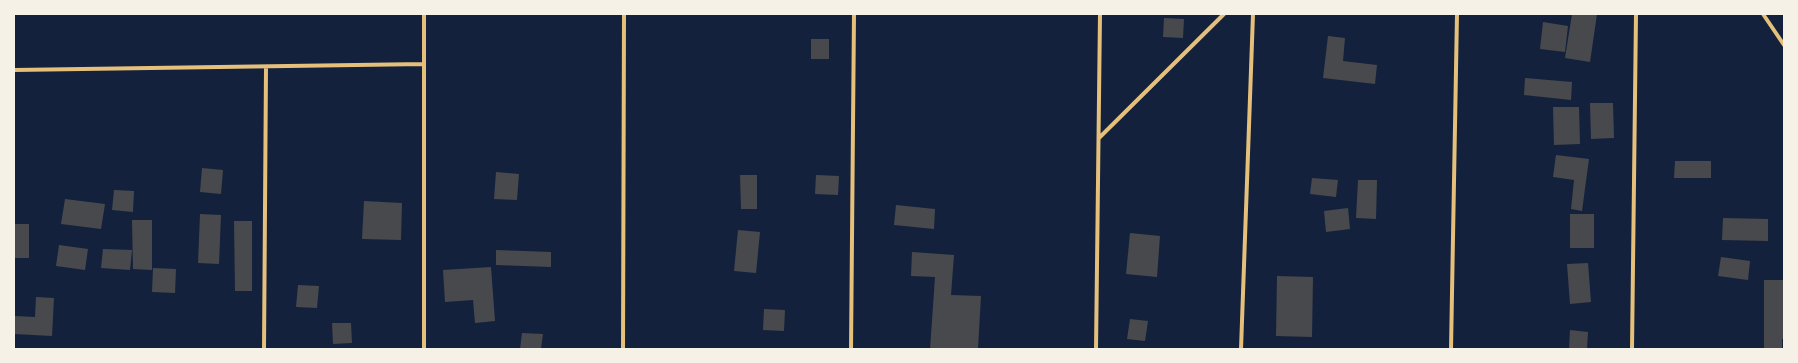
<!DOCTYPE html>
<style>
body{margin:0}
#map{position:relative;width:1798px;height:363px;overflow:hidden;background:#14213d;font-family:"PT Serif",serif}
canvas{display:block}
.frame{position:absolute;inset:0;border:15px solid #f6f1e7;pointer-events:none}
</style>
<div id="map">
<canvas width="1798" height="363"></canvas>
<div class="frame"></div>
</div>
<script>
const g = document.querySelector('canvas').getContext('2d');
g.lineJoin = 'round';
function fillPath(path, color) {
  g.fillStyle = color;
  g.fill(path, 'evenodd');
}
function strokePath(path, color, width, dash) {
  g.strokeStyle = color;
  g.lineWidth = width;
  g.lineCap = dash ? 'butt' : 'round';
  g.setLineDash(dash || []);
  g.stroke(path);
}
fillPath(new Path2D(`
 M 1572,14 L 1597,14 L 1590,62 L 1565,58 Z
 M 1164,18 L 1184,19 L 1183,38 L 1163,37 Z
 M 1543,22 L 1568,26 L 1565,52 L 1540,49 Z
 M 1328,36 L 1345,38 L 1343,61 L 1377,65 L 1375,84 L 1323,78 Z
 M 811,39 L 829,39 L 829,59 L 811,59 Z
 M 1525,78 L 1572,82 L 1571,100 L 1524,95 Z
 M 1590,103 L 1613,103 L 1614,138 L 1591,139 Z
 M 1553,107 L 1579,107 L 1580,144 L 1554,145 Z
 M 1556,155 L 1589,159 L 1582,211 L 1571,209 L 1574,180 L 1553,177 Z
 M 1675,161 L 1711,161 L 1711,178 L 1674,178 Z
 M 202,168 L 223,170 L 221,194 L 200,192 Z
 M 496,172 L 519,174 L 517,200 L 494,199 Z
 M 740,175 L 757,175 L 757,209 L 741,209 Z
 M 816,175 L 839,176 L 838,195 L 815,194 Z
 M 1312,178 L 1338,180 L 1336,197 L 1310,194 Z
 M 1358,180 L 1377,180 L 1376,219 L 1356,218 Z
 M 114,190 L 134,191 L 133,212 L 112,210 Z
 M 65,199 L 105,204 L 101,229 L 61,224 Z
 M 364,201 L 402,203 L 401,240 L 362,239 Z
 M 896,205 L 935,209 L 934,229 L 894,225 Z
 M 1348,208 L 1350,229 L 1326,232 L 1324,211 Z
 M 200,214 L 221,215 L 219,264 L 198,263 Z
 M 1570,214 L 1594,214 L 1594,248 L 1570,248 Z
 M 1723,218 L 1768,219 L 1768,241 L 1722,240 Z
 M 132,220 L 152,220 L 152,270 L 133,269 Z
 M 234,221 L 252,221 L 252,291 L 235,291 Z
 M 14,224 L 29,224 L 29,258 L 14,258 Z
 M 738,230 L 760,232 L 756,273 L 734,271 Z
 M 1130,233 L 1160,236 L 1157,277 L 1126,274 Z
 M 59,245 L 88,249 L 85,270 L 56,266 Z
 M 103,249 L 132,250 L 130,270 L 101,268 Z
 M 496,250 L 551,252 L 551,267 L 496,265 Z
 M 912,252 L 954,255 L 951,295 L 981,296 L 978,349 L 930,349 L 935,277 L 911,276 Z
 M 1721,257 L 1750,261 L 1748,280 L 1718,276 Z
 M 1588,263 L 1591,302 L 1570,304 L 1567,264 Z
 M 491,267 L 495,321 L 475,323 L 473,300 L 445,302 L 443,270 Z
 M 153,268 L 176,269 L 175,293 L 152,292 Z
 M 1277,276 L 1313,277 L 1312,337 L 1276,336 Z
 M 1764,280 L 1784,280 L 1784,339 L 1782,339 L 1782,349 L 1764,349 Z
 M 298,285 L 319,286 L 317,308 L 296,307 Z
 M 36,297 L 54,298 L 52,336 L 14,334 L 14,316 L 35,317 Z
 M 764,309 L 785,310 L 784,331 L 763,330 Z
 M 1130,319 L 1148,321 L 1145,341 L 1127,339 Z
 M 332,323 L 351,323 L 352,343 L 333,344 Z
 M 1570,330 L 1588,332 L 1587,349 L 1569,349 Z
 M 522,333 L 543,334 L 541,349 L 520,349 Z`), '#48494c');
strokePath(new Path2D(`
 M 1763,14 L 1784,45
 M 14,70 L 424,64
 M 1099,138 L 1224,14
 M 264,349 L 266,67
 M 424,349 L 424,14
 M 623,349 L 624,14
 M 851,349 L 854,14
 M 1096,349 L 1100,14
 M 1241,349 L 1253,14
 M 1451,349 L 1457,14
 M 1632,349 L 1636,14`), '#e5c07b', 4);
</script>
